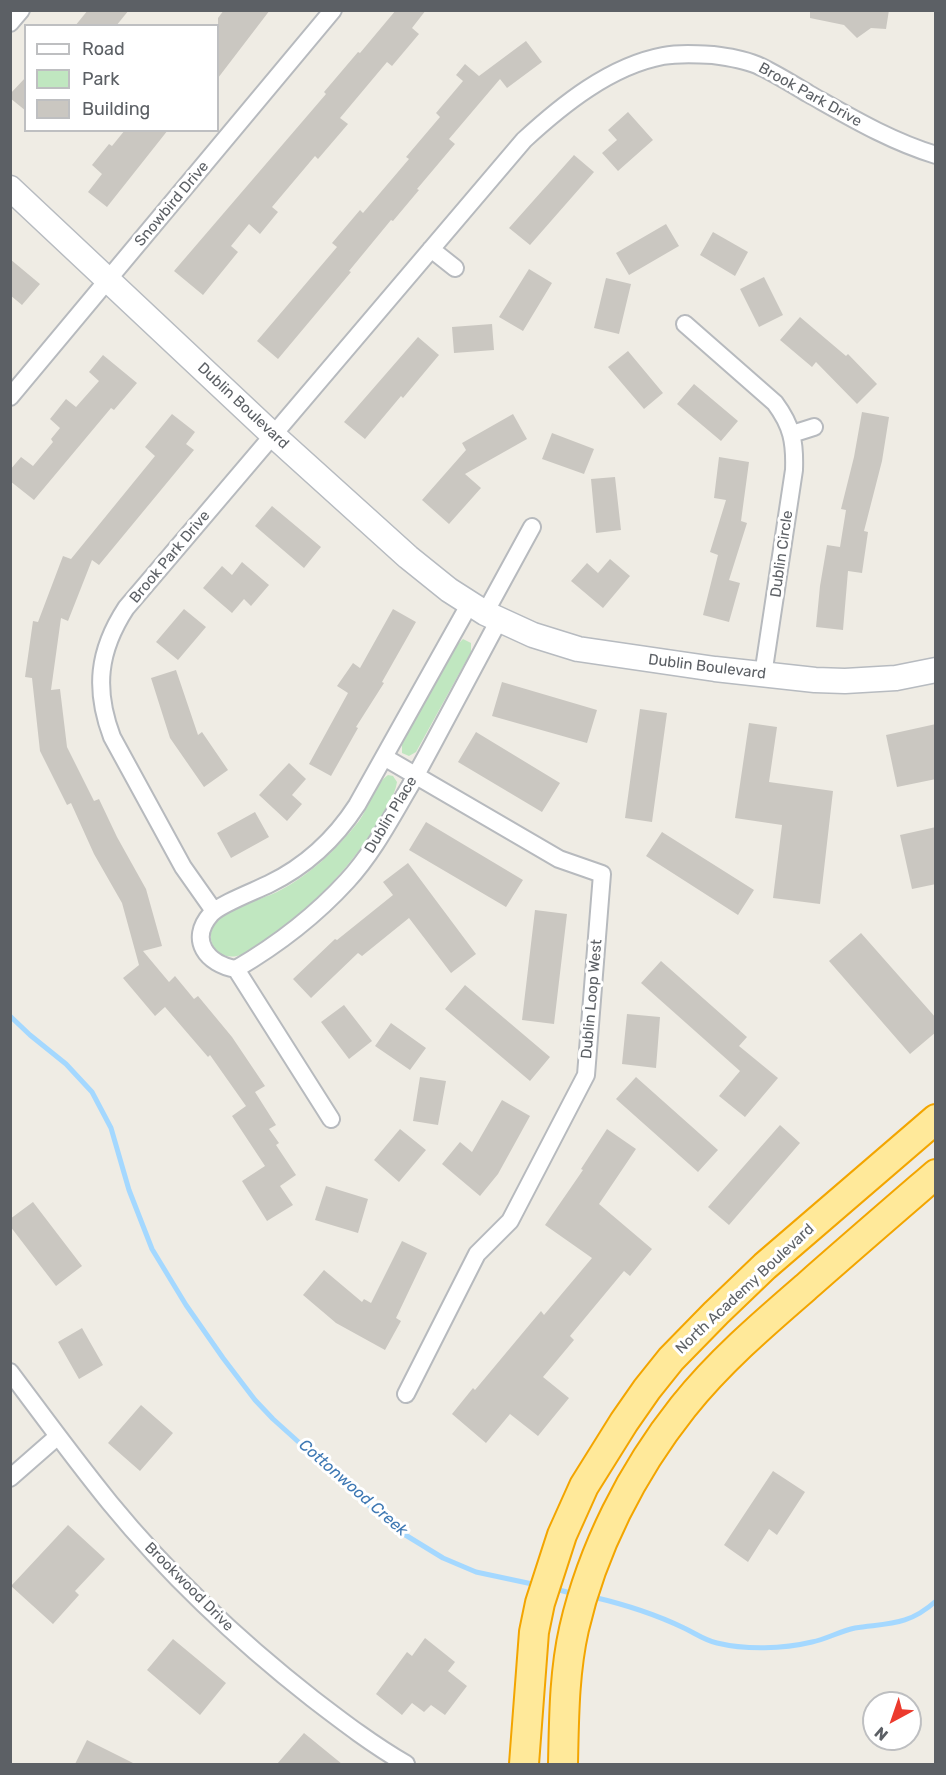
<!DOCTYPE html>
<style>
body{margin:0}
#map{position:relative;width:946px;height:1775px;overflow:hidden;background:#efece4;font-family:Rubik,sans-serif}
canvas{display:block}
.frame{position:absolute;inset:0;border:12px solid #5c6065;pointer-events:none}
.legend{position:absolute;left:24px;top:24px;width:195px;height:108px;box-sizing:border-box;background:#fff;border:2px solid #bebfc1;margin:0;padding:8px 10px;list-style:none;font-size:18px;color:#5c6065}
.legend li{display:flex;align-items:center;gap:12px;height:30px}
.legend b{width:30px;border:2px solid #bebfc1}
.north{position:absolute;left:862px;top:1691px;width:60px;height:60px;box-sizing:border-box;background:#fff;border:2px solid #bebfc1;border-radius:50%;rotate:220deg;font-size:16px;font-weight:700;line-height:24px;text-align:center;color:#5c6065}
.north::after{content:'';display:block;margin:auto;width:21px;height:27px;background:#ec3a2d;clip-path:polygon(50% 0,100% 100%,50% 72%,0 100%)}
</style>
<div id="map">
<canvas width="946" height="1775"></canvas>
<div class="frame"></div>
<ul class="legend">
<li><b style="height:8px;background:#fff"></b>Road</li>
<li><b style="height:16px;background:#c0e7c0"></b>Park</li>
<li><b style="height:16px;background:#cac7c1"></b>Building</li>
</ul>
<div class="north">N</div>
</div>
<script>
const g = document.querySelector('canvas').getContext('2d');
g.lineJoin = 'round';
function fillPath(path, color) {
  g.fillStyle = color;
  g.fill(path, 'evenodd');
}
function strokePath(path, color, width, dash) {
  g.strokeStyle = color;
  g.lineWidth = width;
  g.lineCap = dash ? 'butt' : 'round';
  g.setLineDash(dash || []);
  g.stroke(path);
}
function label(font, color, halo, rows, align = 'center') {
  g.font = font + ' Rubik,sans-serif';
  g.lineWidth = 6;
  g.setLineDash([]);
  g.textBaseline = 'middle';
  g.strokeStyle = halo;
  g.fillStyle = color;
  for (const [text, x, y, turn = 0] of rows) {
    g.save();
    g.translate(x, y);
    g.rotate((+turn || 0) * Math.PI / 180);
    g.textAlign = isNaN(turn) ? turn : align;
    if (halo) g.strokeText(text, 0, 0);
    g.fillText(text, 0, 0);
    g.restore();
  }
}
fillPath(new Path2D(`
 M 463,639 L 471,643 L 471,652 L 416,752 L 409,756 L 402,753 L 402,744 L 456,646 Z
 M 388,775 L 393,776 L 397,782 C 395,796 386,807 380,819 C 352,866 316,903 272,935 C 262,943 250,954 237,956 C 213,961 202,934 219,918 C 233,906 260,900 277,892 C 293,884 308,873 322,861 C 335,849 348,835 359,821 C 369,807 374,785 388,775 Z`), '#c0e7c0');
strokePath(new Path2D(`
 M 10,1016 L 30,1035 L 66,1064 L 92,1092 L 111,1128 L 129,1190 L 152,1249 L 186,1305 L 223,1358 L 255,1400 L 273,1419 L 394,1528 L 443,1558 L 476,1572 L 537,1585
 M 555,1589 L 575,1594
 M 593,1597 C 623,1604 655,1614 684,1628 C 695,1633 704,1640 717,1643 C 746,1650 783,1649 812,1642 C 827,1639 840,1631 855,1628 C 889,1623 908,1626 936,1601`), '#a4d8ff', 5);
fillPath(new Path2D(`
 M 88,10 L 129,10 L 116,26 L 75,26 Z
 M 224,10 L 270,10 L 218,78 L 218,18 Z
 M 396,10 L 426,10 L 412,28 L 419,34 L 392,66 L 387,62 L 340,118 L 348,124 L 318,159 L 315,156 L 272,207 L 278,212 L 260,234 L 249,224 L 231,246 L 238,252 L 203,295 L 174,271 L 326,94 L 324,92 L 358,52 L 360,53 Z
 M 810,10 L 889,10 L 886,29 L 871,28 L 857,38 L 844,25 L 810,18 Z
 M 526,41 L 542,62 L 507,88 L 500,79 L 449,139 L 455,144 L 417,189 L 419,190 L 393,221 L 391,220 L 349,271 L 351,272 L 278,359 L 257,341 L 337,247 L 332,243 L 360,210 L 363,213 L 409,159 L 406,157 L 440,117 L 436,113 L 463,81 L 456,75 L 465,64 L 479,76 Z
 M 26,77 L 26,111 L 10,98 L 10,94 Z
 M 628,112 L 653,140 L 618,171 L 602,153 L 617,140 L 608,130 Z
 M 125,130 L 168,130 L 107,207 L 88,192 L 102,174 L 92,165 L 109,144 L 112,146 Z
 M 574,155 L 594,172 L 530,245 L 509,228 Z
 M 666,224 L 679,246 L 629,275 L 616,253 Z
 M 713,232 L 748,252 L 735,276 L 700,255 Z
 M 10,259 L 40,284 L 22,305 L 10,295 Z
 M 529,269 L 552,283 L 523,331 L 499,317 Z
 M 764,277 L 783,315 L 759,327 L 740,289 Z
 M 606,278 L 631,284 L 619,334 L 594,328 Z
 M 800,317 L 846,356 L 848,354 L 877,384 L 857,404 L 816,362 L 812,367 L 780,340 Z
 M 492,324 L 494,350 L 454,353 L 452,327 Z
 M 418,337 L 439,355 L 403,398 L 401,396 L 365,439 L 344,422 Z
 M 628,351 L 663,393 L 644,409 L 608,367 Z
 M 103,355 L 137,383 L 114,410 L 111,408 L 34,500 L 10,481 L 10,470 L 21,457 L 33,466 L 53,442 L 51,439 L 60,428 L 50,419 L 66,399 L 76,407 L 99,381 L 89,372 Z
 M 694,384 L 738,421 L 721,441 L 677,404 Z
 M 862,412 L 889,417 L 882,461 L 864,531 L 868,532 L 862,573 L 848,571 L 843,630 L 816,627 L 820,586 L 827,545 L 840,547 L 846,510 L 841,509 L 854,457 Z
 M 172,414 L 195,432 L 186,444 L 194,450 L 99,565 L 92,560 L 68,621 L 61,618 L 51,690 L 60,689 L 67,747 L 94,801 L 99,799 L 117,837 L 146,889 L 162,946 L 143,951 L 169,982 L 175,976 L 194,999 L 198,996 L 232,1037 L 265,1086 L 255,1092 L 276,1125 L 269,1129 L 279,1143 L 276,1145 L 296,1175 L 280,1186 L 293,1205 L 267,1221 L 242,1181 L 265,1166 L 232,1116 L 246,1106 L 210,1055 L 208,1057 L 165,1007 L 155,1016 L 123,978 L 139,965 L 122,903 L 94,854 L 71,803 L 67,805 L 40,751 L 32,678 L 25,677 L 33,621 L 38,622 L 63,556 L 71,559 L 155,456 L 145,447 Z
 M 513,414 L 527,439 L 465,474 L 481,488 L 449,524 L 422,500 L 466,450 L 462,443 Z
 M 552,433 L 594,449 L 584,474 L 542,459 Z
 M 719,457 L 749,462 L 741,521 L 747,523 L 729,580 L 740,583 L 729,622 L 703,615 L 718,555 L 710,552 L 726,500 L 714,498 Z
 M 615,477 L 621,530 L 596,533 L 591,479 Z
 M 272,506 L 321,547 L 304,568 L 255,526 Z
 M 610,559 L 630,576 L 603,608 L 571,581 L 587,563 L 598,573 Z
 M 242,562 L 269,585 L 251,606 L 244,599 L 232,613 L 203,588 L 222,566 L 232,575 Z
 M 184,609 L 206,627 L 178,660 L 156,642 Z
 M 393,609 L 416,622 L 382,682 L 384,683 L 356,727 L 358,728 L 331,776 L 309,764 L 348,693 L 337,686 L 353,663 L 360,668 Z
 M 176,670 L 198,735 L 202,732 L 228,770 L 204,787 L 170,738 L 151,678 Z
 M 502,682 L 597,710 L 587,743 L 492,716 Z
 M 640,709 L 667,713 L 652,822 L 625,818 Z
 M 749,723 L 777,727 L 769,782 L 833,791 L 820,904 L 773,898 L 782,825 L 735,818 Z
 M 936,724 L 936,779 L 897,787 L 886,735 Z
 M 476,732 L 560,783 L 542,812 L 458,762 Z
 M 289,763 L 306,779 L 292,795 L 302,804 L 287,821 L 259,795 Z
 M 255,812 L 269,837 L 231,858 L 217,833 Z
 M 426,822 L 523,880 L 506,907 L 409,850 Z
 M 936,827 L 936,884 L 912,889 L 900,835 Z
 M 662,832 L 754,890 L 738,915 L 646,856 Z
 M 408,863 L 476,954 L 451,973 L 409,918 L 362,956 L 358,953 L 311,998 L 293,979 L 335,939 L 337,940 L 393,895 L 383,882 Z
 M 535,910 L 567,914 L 554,1024 L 522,1020 Z
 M 861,933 L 936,1018 L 936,1032 L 910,1054 L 829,961 Z
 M 661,961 L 747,1037 L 739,1046 L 778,1078 L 745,1117 L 719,1096 L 740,1071 L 641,983 Z
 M 465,985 L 550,1057 L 530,1081 L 445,1009 Z
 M 344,1005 L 372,1041 L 349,1059 L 321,1022 Z
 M 627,1014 L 660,1017 L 656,1068 L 622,1064 Z
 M 391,1023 L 426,1048 L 410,1070 L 375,1046 Z
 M 420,1077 L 446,1081 L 438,1125 L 413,1121 Z
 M 636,1077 L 718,1150 L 698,1172 L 616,1099 Z
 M 502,1100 L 530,1116 L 498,1174 L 480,1196 L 442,1164 L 460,1142 L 472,1152 Z
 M 780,1125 L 800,1143 L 729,1225 L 708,1207 Z
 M 400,1129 L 426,1150 L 399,1182 L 374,1160 Z
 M 607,1129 L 636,1149 L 599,1204 L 652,1249 L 630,1276 L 624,1271 L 570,1336 L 574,1340 L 543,1377 L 569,1398 L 538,1436 L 510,1414 L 486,1443 L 452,1414 L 473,1388 L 475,1390 L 541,1311 L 544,1315 L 592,1258 L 545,1225 L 583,1170 L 581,1169 Z
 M 326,1186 L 368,1199 L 358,1233 L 315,1220 Z
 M 33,1202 L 82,1266 L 56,1286 L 10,1226 L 10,1219 Z
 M 402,1241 L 427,1253 L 396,1318 L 401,1321 L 385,1350 L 336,1323 L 303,1295 L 324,1270 L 362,1302 L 364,1299 L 371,1303 Z
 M 82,1328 L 103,1365 L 79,1379 L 58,1342 Z
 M 141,1405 L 173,1433 L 140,1471 L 108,1443 Z
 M 773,1471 L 805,1492 L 777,1535 L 769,1529 L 748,1562 L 724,1545 Z
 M 68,1525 L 105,1559 L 75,1591 L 79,1595 L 53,1624 L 11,1586 Z
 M 425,1638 L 455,1662 L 448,1671 L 467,1686 L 445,1715 L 431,1705 L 424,1712 L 412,1703 L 402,1715 L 376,1694 L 407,1652 L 412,1656 Z
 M 173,1639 L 226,1683 L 200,1715 L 147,1670 Z
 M 304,1733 L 342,1764 L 277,1764 Z
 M 87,1740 L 135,1764 L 75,1764 Z`), '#cac7c1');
const minor = new Path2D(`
 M 10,23 L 21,10
 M 431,249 L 455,268
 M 685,324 L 775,403 C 792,426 795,442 794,470 L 763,675
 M 10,397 L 333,10
 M 792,434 L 814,427
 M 485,613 L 532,527
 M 384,757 L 559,859 L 602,874 L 586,1075 L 510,1221 L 477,1254 L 406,1394
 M 214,911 L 183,867 L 112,737 C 94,689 98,651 126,608 L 524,140 C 562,105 610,66 663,56 C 679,53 696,54 713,55 C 728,57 743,59 757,65 C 775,73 792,84 809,94 C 850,117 890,141 936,155
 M 236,969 C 277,945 315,916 347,881 C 373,853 391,818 410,786 C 440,731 469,676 499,620
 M 331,1119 L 236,969 C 207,964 188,940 211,914 C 220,904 255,891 269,884 C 306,866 335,839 357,805 L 469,605
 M 10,1372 C 43,1416 75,1460 110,1503 C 169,1575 239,1641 313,1699 C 343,1722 373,1745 406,1764
 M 10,1478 L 58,1436`);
const secondary = new Path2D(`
 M 10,188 L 273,435 L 408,557 L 449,590 L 485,613 L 533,635 L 578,649 L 715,669 L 815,680 L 845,681 L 896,678 L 936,670`);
const trunk = new Path2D(`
 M 524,1764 L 534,1632 L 540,1603 L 562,1535 L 584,1486 L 624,1422 L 647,1389 L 671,1359 L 716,1313 L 765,1266 L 936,1119
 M 563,1764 C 564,1720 564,1673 574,1629 C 592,1550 632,1471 683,1407 C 719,1362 762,1325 806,1287 C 849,1249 892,1212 936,1174`);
strokePath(minor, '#b7babe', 20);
strokePath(secondary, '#b7bbc0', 27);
strokePath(trunk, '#f3a500', 32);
strokePath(minor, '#fff', 16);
strokePath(secondary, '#fff', 24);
strokePath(trunk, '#ffe99a', 28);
label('15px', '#5c6065', '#fff', [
 ["Brook Park Drive",810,95,29],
 ["Snowbird Drive",172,204,-50],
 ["Dublin Boulevard",243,406,43],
 ["Dublin Circle",782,554,-82],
 ["Brook Park Drive",170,557,-50],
 ["Dublin Boulevard",707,667,7],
 ["Dublin Place",391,815,-59],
 ["Dublin Loop West",592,999,-85],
 ["North Academy Boulevard",745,1289,-43],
 ["Brookwood Drive",189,1587,45]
]);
label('italic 16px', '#3e78b3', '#fff', [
 ["Cottonwood Creek",353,1488,41]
]);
</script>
